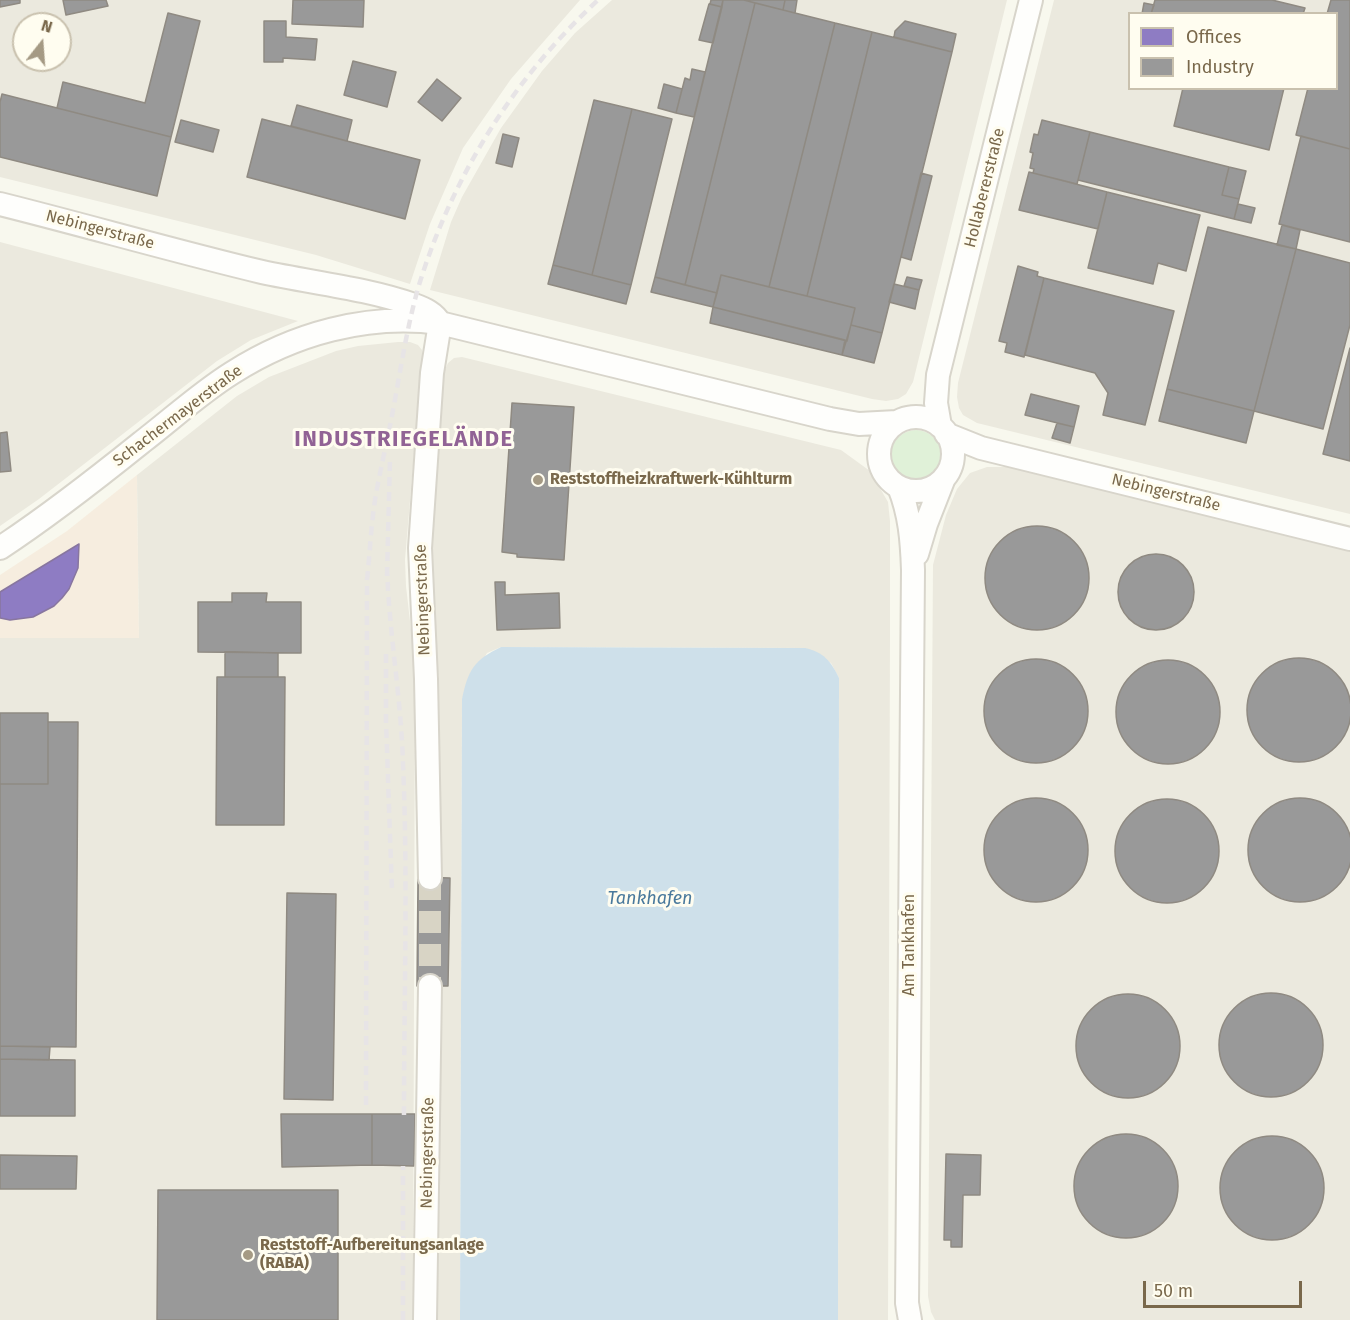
<!DOCTYPE html>
<meta charset="utf-8">
<style>
body{margin:0}
#map{position:relative;width:1350px;height:1320px;overflow:hidden;background:#f8f8ee;font-family:"Fira Sans",sans-serif}
canvas{display:block}
.legend{position:absolute;left:1128px;top:12px;width:210px;height:78px;box-sizing:border-box;background:#fffdf0;border:2px solid #c9c1ae;margin:0;padding:8px 10px;list-style:none;font-size:18px;color:#79684b}
.legend li{display:flex;align-items:center;gap:12px;height:30px}
.legend b{width:30px;border:2px solid #c9c1ae}
.north{position:absolute;left:12px;top:12px;width:60px;height:60px;box-sizing:border-box;background:#fffdf0;border:2px solid #c9c1ae;border-radius:50%;rotate:17deg;font-size:16px;font-weight:700;line-height:24px;text-align:center;color:#79684b}
.north::after{content:'';display:block;margin:auto;width:21px;height:27px;background:#a59a84;clip-path:polygon(50% 0,100% 100%,50% 72%,0 100%)}
.scale{position:absolute;left:1143px;top:1281px;width:159px;height:27px;box-sizing:border-box;border:3px solid #79684b;border-top:0;padding-left:8px;font-size:18px;line-height:21px;white-space:nowrap;color:#79684b;-webkit-text-stroke:4px #fffdf0;paint-order:stroke}
</style>
<div id="map">
<canvas width="1350" height="1320"></canvas>
<ul class="legend">
<li><b style="height:16px;background:#8e7cc3"></b>Offices</li>
<li><b style="height:16px;background:#999"></b>Industry</li>
</ul>
<div class="north">N</div>
<div class="scale">50 m</div>
</div>
<script>
const g = document.querySelector('canvas').getContext('2d');
g.lineJoin = 'round';
function fillPath(path, color) {
  g.fillStyle = color;
  g.fill(path, 'evenodd');
}
function strokePath(path, color, width, dash) {
  g.strokeStyle = color;
  g.lineWidth = width;
  g.lineCap = dash ? 'butt' : 'round';
  g.setLineDash(dash || []);
  g.stroke(path);
}
function label(font, color, halo, rows, align = 'center') {
  g.font = font + ' "Fira Sans",sans-serif';
  g.lineWidth = 6;
  g.setLineDash([]);
  g.textBaseline = 'middle';
  g.strokeStyle = halo;
  g.fillStyle = color;
  for (const [text, x, y, turn = 0] of rows) {
    g.save();
    g.translate(x, y);
    g.rotate((+turn || 0) * Math.PI / 180);
    g.textAlign = isNaN(turn) ? turn : align;
    if (halo) g.strokeText(text, 0, 0);
    g.fillText(text, 0, 0);
    g.restore();
  }
}
fillPath(new Path2D(`
 M 137,475 L 139,638 L 0,638 L 0,575 L 67,531 Z`), '#f6eddf');
fillPath(new Path2D(`
 M 0,0 L 580,0 L 511,79 L 463,148 L 430,224 L 410,284 L 316,255 L 0,177 ZM 24,24 L 60,24 L 60,60 L 24,60 Z
 M 612,0 L 1007,0 L 913,382 L 906,394 L 898,399 L 886,401 L 872,399 L 430,290 L 451,222 L 462,197 L 501,128 L 542,71 L 575,33 Z
 M 1054,0 L 1350,0 L 1350,514 L 977,423 L 963,415 L 959,408 L 957,397 L 958,383 ZM 1130,14 L 1336,14 L 1336,88 L 1130,88 Z
 M 0,242 L 298,321 L 251,340 L 217,361 L 39,499 L 0,526 Z
 M 398,342 L 410,342 L 418,345 L 422,350 L 422,358 L 405,560 L 406,586 L 415,665 L 413,1320 L 0,1320 L 0,638 L 139,638 L 137,475 L 237,396 L 269,377 L 336,351 L 358,346 Z
 M 462,357 L 841,450 L 870,471 L 888,502 L 890,521 L 890,631 L 888,1320 L 838,1320 L 839,678 L 831,663 L 804,648 L 501,647 L 487,653 L 462,699 L 460,1320 L 435,1320 L 439,678 L 431,628 L 428,570 L 440,380 L 448,363 L 454,358 Z
 M 987,467 L 1011,467 L 1350,550 L 1350,1320 L 935,1320 L 931,1312 L 928,1296 L 933,565 L 946,515 L 957,489 L 970,473 Z`), '#ebe9de');
fillPath(new Path2D(`
 M891 455a25 25 0 1 1 50 0a25 25 0 1 1-50 0Z`), '#e0f1d8');
fillPath(new Path2D(`
 M 501,647 L 805,648 C 823,652 831,661 839,678 L 838,1320 L 460,1320 L 462,699 C 468,670 474,660 501,647 Z`), '#cee0ea');
const offices = new Path2D(`
 M 79,544 L 78,568 L 69,589 L 62,598 L 54,606 L 33,617 L 10,620 L 0,618 L 0,592 Z`);
fillPath(offices, '#8e7cc3');
strokePath(offices, '#88769f', 1.5);
const industry = new Path2D(`
 M 0,0 L 20,0 L 20,3 L 0,7 Z
 M 63,0 L 106,0 L 108,6 L 66,15 Z
 M 293,0 L 364,0 L 363,27 L 292,24 Z
 M 711,0 L 723,0 L 722,7 L 710,4 Z
 M 723,0 L 744,0 L 755,3 L 685,285 L 655,277 Z
 M 744,0 L 785,0 L 783,10 Z
 M 785,0 L 797,0 L 795,13 L 783,10 Z
 M 1155,0 L 1272,0 L 1305,8 L 1303,14 L 1151,14 Z
 M 1331,0 L 1350,0 L 1350,149 L 1296,135 L 1308,88 L 1336,88 L 1336,14 L 1327,14 Z
 M 755,3 L 835,23 L 769,287 L 721,275 L 717,293 L 685,285 Z
 M 1144,3 L 1154,5 L 1151,14 L 1142,14 Z
 M 709,4 L 722,7 L 713,43 L 699,40 Z
 M 168,13 L 200,21 L 171,137 L 57,108 L 63,82 L 145,103 Z
 M 264,21 L 286,21 L 286,37 L 317,39 L 315,60 L 283,58 L 283,62 L 264,62 Z
 M 905,21 L 956,34 L 952,52 L 894,37 L 895,31 Z
 M 835,23 L 872,32 L 807,296 L 769,287 Z
 M 872,32 L 952,52 L 882,333 L 851,325 L 855,308 L 807,296 Z
 M 353,61 L 396,72 L 387,107 L 344,95 Z
 M 692,69 L 705,72 L 694,117 L 676,113 L 685,78 L 690,80 Z
 M 437,79 L 461,98 L 442,121 L 418,102 Z
 M 664,84 L 682,89 L 676,113 L 658,108 Z
 M 1183,88 L 1284,88 L 1269,150 L 1174,126 Z
 M 2,94 L 171,137 L 157,196 L 0,157 L 0,102 Z
 M 594,100 L 632,109 L 592,275 L 553,265 Z
 M 297,105 L 352,120 L 347,141 L 291,126 Z
 M 632,109 L 672,119 L 631,285 L 592,275 Z
 M 262,119 L 420,160 L 405,219 L 247,177 Z
 M 181,120 L 219,130 L 213,152 L 175,142 Z
 M 1042,120 L 1090,132 L 1077,184 L 1033,173 L 1034,169 L 1030,168 L 1033,153 L 1030,152 L 1034,134 L 1038,135 Z
 M 1090,132 L 1229,167 L 1222,195 L 1239,199 L 1234,219 L 1078,180 Z
 M 503,134 L 519,138 L 512,167 L 496,163 Z
 M 1301,136 L 1350,149 L 1350,242 L 1279,224 Z
 M 1229,167 L 1246,171 L 1239,199 L 1222,195 Z
 M 1029,172 L 1107,192 L 1098,229 L 1019,210 Z
 M 921,173 L 932,176 L 911,260 L 901,257 Z
 M 1107,192 L 1200,215 L 1186,271 L 1158,263 L 1153,284 L 1088,268 Z
 M 1238,204 L 1255,208 L 1251,223 L 1234,219 Z
 M 1282,225 L 1300,230 L 1296,249 L 1277,245 Z
 M 1208,227 L 1296,249 L 1254,411 L 1167,389 Z
 M 1296,249 L 1350,263 L 1350,325 L 1323,429 L 1254,411 Z
 M 553,265 L 631,285 L 626,304 L 548,284 Z
 M 1018,266 L 1038,272 L 1037,276 L 1044,278 L 1024,357 L 1005,352 L 1007,343 L 999,341 Z
 M 721,275 L 855,308 L 847,341 L 713,307 Z
 M 655,277 L 717,293 L 713,307 L 651,292 Z
 M 907,277 L 922,280 L 919,290 L 904,286 Z
 M 1044,278 L 1174,311 L 1145,425 L 1103,415 L 1108,393 L 1095,373 L 1025,355 Z
 M 894,284 L 919,290 L 915,309 L 889,302 Z
 M 713,307 L 845,340 L 842,355 L 710,323 Z
 M 851,325 L 882,333 L 874,363 L 842,355 Z
 M 1350,348 L 1350,461 L 1323,454 Z
 M 1167,389 L 1254,411 L 1246,443 L 1159,421 Z
 M 1031,394 L 1079,406 L 1074,427 L 1025,415 Z
 M 512,403 L 574,407 L 564,560 L 517,557 L 517,554 L 502,552 Z
 M 1057,423 L 1074,427 L 1070,443 L 1052,438 Z
 M 7,432 L 11,471 L 0,472 L 0,433 Z
 M985 578a52 52 0 1 1 104 0a52 52 0 1 1-104 0Z
 M1118 592a38 38 0 1 1 76 0a38 38 0 1 1-76 0Z
 M 495,582 L 505,582 L 505,595 L 559,593 L 560,628 L 497,630 Z
 M 232,593 L 267,593 L 266,602 L 301,602 L 301,653 L 198,652 L 198,602 L 232,602 Z
 M 225,652 L 278,653 L 278,677 L 225,677 Z
 M1247 710a52 52 0 1 1 104 0a52 52 0 1 1-104 0Z
 M984 711a52 52 0 1 1 104 0a52 52 0 1 1-104 0Z
 M1116 712a52 52 0 1 1 104 0a52 52 0 1 1-104 0Z
 M 217,677 L 285,677 L 284,825 L 216,825 Z
 M 0,713 L 48,713 L 48,784 L 0,784 Z
 M 48,722 L 78,722 L 76,1047 L 0,1046 L 0,784 L 48,784 Z
 M984 850a52 52 0 1 1 104 0a52 52 0 1 1-104 0Z
 M1248 850a52 52 0 1 1 104 0a52 52 0 1 1-104 0Z
 M1115 851a52 52 0 1 1 104 0a52 52 0 1 1-104 0Z
 M 418,877 L 450,878 L 448,986 L 417,986 Z
 M 287,893 L 336,894 L 333,1100 L 284,1099 Z
 M1219 1045a52 52 0 1 1 104 0a52 52 0 1 1-104 0Z
 M1076 1046a52 52 0 1 1 104 0a52 52 0 1 1-104 0Z
 M 0,1046 L 50,1047 L 49,1060 L 0,1059 Z
 M 0,1059 L 75,1060 L 75,1116 L 0,1116 Z
 M 281,1114 L 372,1114 L 372,1165 L 282,1167 Z
 M 372,1114 L 415,1114 L 414,1166 L 372,1165 Z
 M1074 1186a52 52 0 1 1 104 0a52 52 0 1 1-104 0Z
 M1220 1188a52 52 0 1 1 104 0a52 52 0 1 1-104 0Z
 M 946,1154 L 981,1155 L 980,1195 L 963,1195 L 962,1247 L 951,1247 L 951,1240 L 944,1240 Z
 M 0,1155 L 77,1156 L 76,1189 L 0,1189 Z
 M 158,1190 L 338,1190 L 338,1320 L 157,1320 Z`);
fillPath(industry, '#999');
strokePath(industry, '#8f8a82', 1.5);
strokePath(new Path2D(`
 M 430,878 L 430,986`), '#d8d4c5', 22, [22, 11]);
const minor = new Path2D(`
 M 0,204 C 88,226 174,251 262,272 C 313,283 365,288 414,305 C 425,309 434,313 440,323 L 432,373 L 420,548 L 426,679 L 430,878
 M879 454a37 37 0 1 1 74 0a37 37 0 1 1-74 0Z
 M 940,426 L 936,403 L 938,375 L 1031,0
 M 946,434 L 981,448 L 1350,539
 M 899,487 C 910,514 912,541 913,570 L 907,1303 L 910,1320
 M 0,548 C 49,516 96,479 142,442 C 172,419 200,393 232,373 C 293,334 367,313 440,323 L 830,419 L 859,424 L 897,422
 M 917,554 L 926,524 L 944,478
 M 425,1320 L 430,986`);
strokePath(minor, '#d8d5cb', 26);
strokePath(minor, '#fefefc', 22);
strokePath(new Path2D(`
 M 387,567 C 389,633 401,697 403,763 C 408,880 404,997 404,1115
 M 387,576 L 390,459
 M 386,654 L 386,722 L 392,891
 M 366,1105 L 367,580 C 370,552 371,523 376,494 C 381,466 388,438 393,410 C 401,368 407,326 419,285 C 453,175 514,78 598,0
 M 403,1320 L 403,1166`), '#e7e4e6', 4.5, [9, 6]);
for (const [x, y, r, color] of [
 [538,480,6,"#a59a84"],
 [248,1255,6,"#a59a84"]
]) {
  const dot = new Path2D();
  dot.arc(x, y, r, 0, 2 * Math.PI);
  g.fillStyle = color;
  g.fill(dot);
  strokePath(dot, '#fffdf0', 2);
}
label('16px', '#79684b', '#fffdf0', [
 ["Hollabererstraße",985,188,-76],
 ["Nebingerstraße",100,230,15],
 ["Schachermayerstraße",178,416,-37],
 ["Nebingerstraße",1166,493,14],
 ["Nebingerstraße",423,600,-92],
 ["Am Tankhafen",910,945,-90],
 ["Nebingerstraße",428,1153,-89]
]);
label('bold 16px', '#79684b', '#fffdf0', [
 ["Reststoffheizkraftwerk-Kühlturm",550,480],
 ["Reststoff-Aufbereitungsanlage",260,1246],
 ["(RABA)",260,1264]
], 'left');
label('italic 18px', '#49799c', '#fffdf0', [
 ["Tankhafen",650,899]
]);
g.letterSpacing = '1.5px';
label('bold 22px', '#916395', '#fffdf0', [
 ["INDUSTRIEGELÄNDE",404,440]
]);
g.letterSpacing = '0px';
</script>
